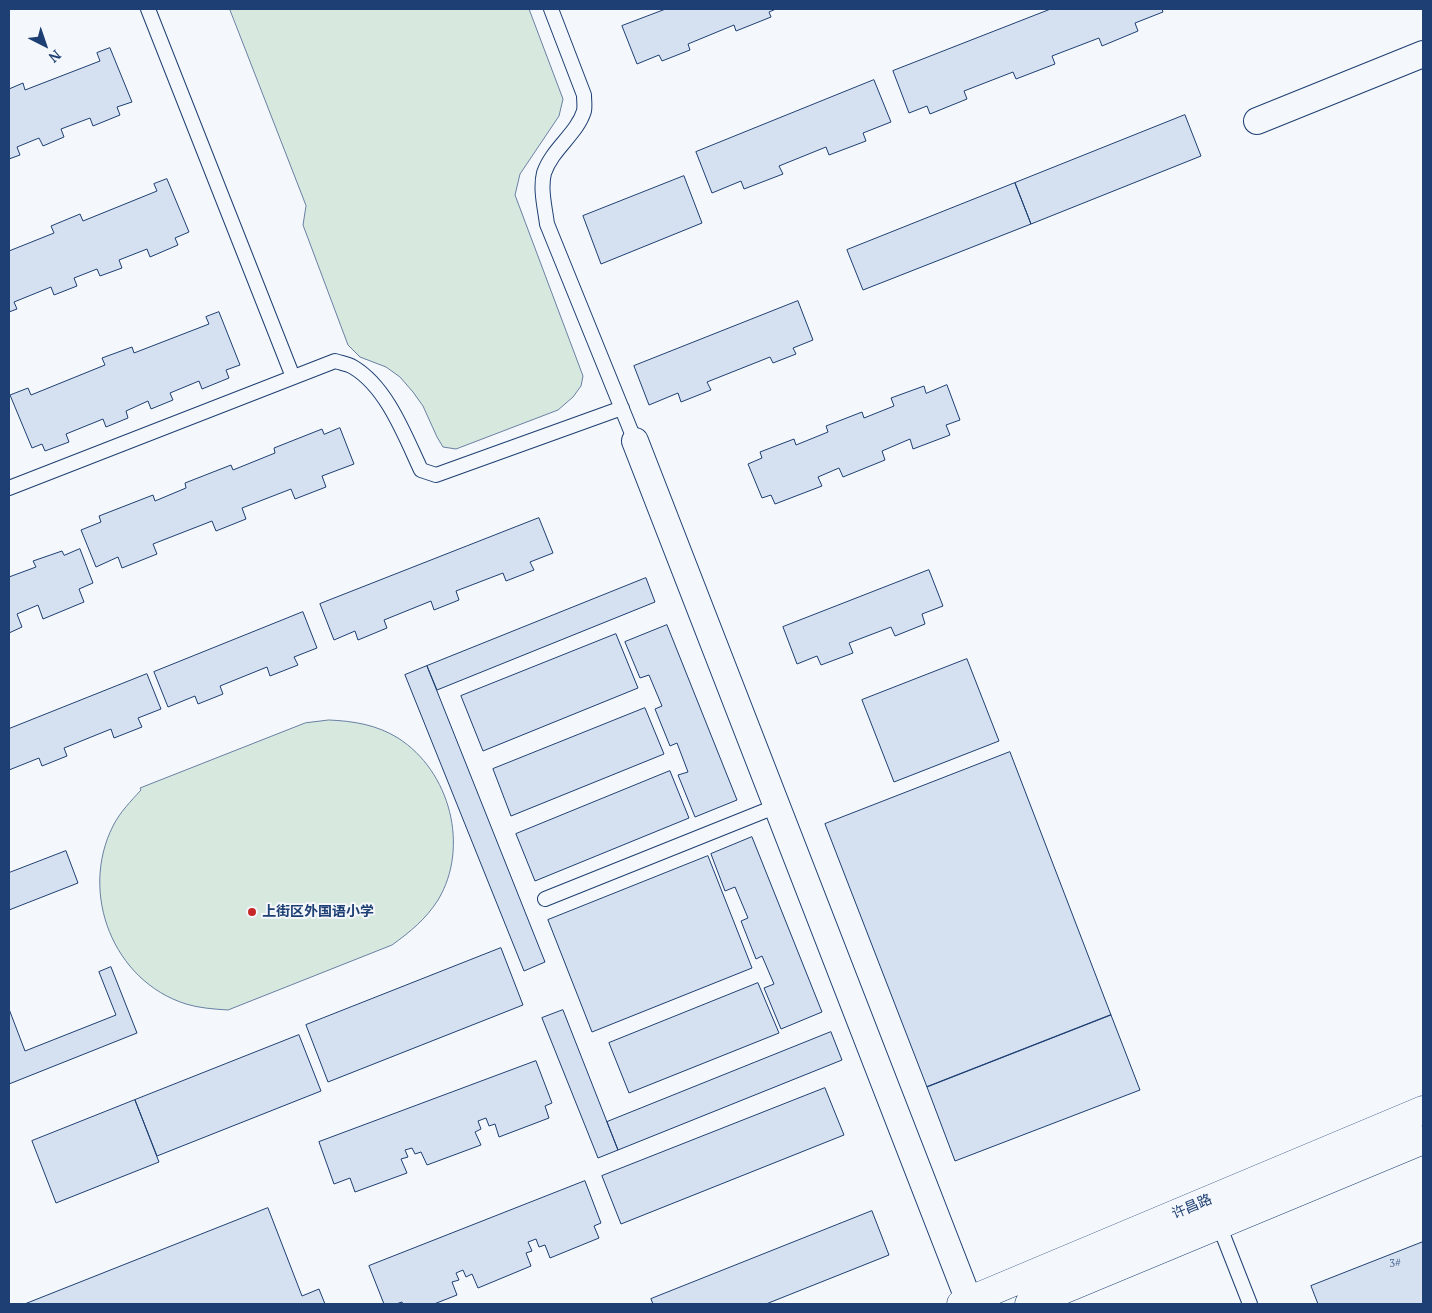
<!DOCTYPE html>
<meta charset="utf-8">
<style>
body{margin:0}
#map{position:relative;width:1432px;height:1313px;overflow:hidden;background:#f4f7fb;font-family:"PT Serif",serif}
canvas{display:block}
.frame{position:absolute;inset:0;border:10px solid #1d3f73;pointer-events:none}
.north{position:absolute;left:20px;top:20px;width:50px;height:50px;-webkit-text-stroke:4px #f4f7fb;paint-order:stroke;rotate:139deg;font-size:14px;font-weight:700;line-height:20px;text-align:center;color:#1d3f73}
.north::after{content:'';display:block;margin:auto;width:18px;height:22px;background:#1d3f73;clip-path:polygon(50% 0,100% 100%,50% 72%,0 100%)}
</style>
<div id="map">
<canvas width="1432" height="1313"></canvas>
<div class="frame"></div>
<div class="north">N</div>
</div>
<script>
const g = document.querySelector('canvas').getContext('2d');
g.lineJoin = 'round';
function fillPath(path, color) {
  g.fillStyle = color;
  g.fill(path, 'evenodd');
}
function strokePath(path, color, width, dash) {
  g.strokeStyle = color;
  g.lineWidth = width;
  g.lineCap = dash ? 'butt' : 'round';
  g.setLineDash(dash || []);
  g.stroke(path);
}
function label(font, color, halo, rows, align = 'center') {
  g.font = font + ' "PT Serif","Noto Sans SC",serif';
  g.lineWidth = 4;
  g.setLineDash([]);
  g.textBaseline = 'middle';
  g.strokeStyle = halo;
  g.fillStyle = color;
  for (const [text, x, y, turn = 0] of rows) {
    g.save();
    g.translate(x, y);
    g.rotate((+turn || 0) * Math.PI / 180);
    g.textAlign = isNaN(turn) ? turn : align;
    if (halo) g.strokeText(text, 0, 0);
    g.fillText(text, 0, 0);
    g.restore();
  }
}
const green = new Path2D(`
 M 230,9 L 529,9 L 563,99 L 559,116 L 520,174 L 515,195 L 583,376 L 581,386 L 573,397 L 558,410 L 456,449 L 443,447 L 437,437 L 423,406 L 413,392 L 400,377 L 386,367 L 360,357 L 348,345 L 303,225 L 306,206 Z
 M 329,720 C 354,721 377,725 398,738 C 450,771 470,847 438,900 C 426,919 410,932 392,945 L 228,1010 C 213,1009 199,1008 186,1004 C 113,981 79,893 113,826 C 120,812 131,801 141,790 L 140,788 L 305,723 Z`);
fillPath(green, '#d7e8df');
strokePath(green, '#687fa3', 1);
const building = new Path2D(`
 M 666,9 L 776,9 L 769,12 L 771,17 L 736,31 L 734,25 L 688,44 L 690,50 L 662,61 L 659,55 L 637,64 L 622,26 Z
 M 1051,9 L 1162,9 L 1163,12 L 1135,23 L 1138,31 L 1102,46 L 1099,38 L 1052,56 L 1055,64 L 1016,79 L 1013,72 L 964,91 L 967,99 L 930,114 L 927,106 L 909,113 L 893,71 Z
 M 110,48 L 132,102 L 117,107 L 120,115 L 93,126 L 90,118 L 61,129 L 64,137 L 43,146 L 39,138 L 17,147 L 20,155 L 9,159 L 9,89 L 23,83 L 25,90 L 100,61 L 97,53 Z
 M 874,80 L 891,122 L 863,133 L 866,141 L 829,155 L 826,147 L 779,166 L 783,174 L 744,189 L 741,181 L 712,193 L 696,152 Z
 M 1185,115 L 1201,156 L 1031,224 L 1015,183 Z
 M 684,176 L 702,223 L 601,264 L 583,216 Z
 M 167,179 L 189,232 L 175,238 L 178,245 L 150,257 L 147,249 L 119,260 L 122,268 L 100,276 L 97,269 L 74,278 L 77,286 L 54,295 L 51,287 L 14,302 L 17,309 L 9,312 L 9,251 L 54,233 L 51,226 L 80,214 L 83,221 L 157,191 L 154,184 Z
 M 1015,183 L 1031,224 L 863,290 L 847,250 Z
 M 798,301 L 813,340 L 793,348 L 796,354 L 773,363 L 770,357 L 707,382 L 711,390 L 681,402 L 678,393 L 649,405 L 634,366 Z
 M 219,312 L 240,365 L 226,370 L 229,378 L 202,389 L 199,381 L 170,393 L 173,400 L 151,409 L 148,401 L 126,411 L 128,418 L 106,427 L 103,419 L 66,434 L 69,442 L 45,451 L 42,444 L 32,448 L 10,395 L 28,388 L 31,395 L 105,365 L 102,358 L 132,347 L 134,353 L 209,324 L 206,317 Z
 M 947,385 L 960,420 L 946,425 L 950,435 L 913,449 L 910,439 L 882,451 L 885,460 L 843,477 L 839,468 L 818,477 L 822,486 L 775,504 L 771,495 L 762,498 L 748,464 L 762,458 L 760,452 L 794,439 L 796,445 L 828,432 L 826,426 L 862,412 L 864,418 L 894,406 L 891,398 L 924,386 L 926,393 Z
 M 340,428 L 354,464 L 322,476 L 326,487 L 295,499 L 291,489 L 242,508 L 246,519 L 216,531 L 212,521 L 153,544 L 157,554 L 122,568 L 118,557 L 96,567 L 81,530 L 101,522 L 99,516 L 153,495 L 155,501 L 186,488 L 185,483 L 231,465 L 233,470 L 275,453 L 274,448 L 322,429 L 324,434 Z
 M 539,518 L 553,553 L 530,562 L 534,570 L 506,581 L 503,573 L 456,591 L 459,600 L 434,610 L 431,601 L 384,620 L 387,628 L 358,640 L 355,631 L 334,640 L 320,604 Z
 M 80,549 L 93,583 L 79,589 L 84,602 L 43,619 L 38,605 L 17,614 L 22,627 L 9,633 L 9,577 L 36,567 L 33,561 L 62,551 L 64,555 Z
 M 929,570 L 943,606 L 922,614 L 925,624 L 895,636 L 891,627 L 849,643 L 853,653 L 821,665 L 817,656 L 797,664 L 783,627 Z
 M 646,578 L 655,602 L 437,690 L 427,666 Z
 M 303,612 L 317,648 L 294,657 L 298,665 L 270,676 L 267,667 L 220,686 L 223,694 L 198,704 L 195,696 L 168,707 L 154,672 Z
 M 667,625 L 737,800 L 695,817 L 678,775 L 688,772 L 677,743 L 670,746 L 655,709 L 662,706 L 649,675 L 640,678 L 625,642 Z
 M 616,634 L 638,688 L 483,751 L 461,696 Z
 M 967,659 L 999,741 L 894,782 L 862,700 Z
 M 427,666 L 545,962 L 524,971 L 405,675 Z
 M 147,674 L 161,709 L 138,718 L 142,727 L 114,738 L 111,729 L 64,748 L 67,756 L 42,766 L 39,758 L 9,770 L 9,729 Z
 M 645,708 L 664,754 L 511,816 L 493,769 Z
 M 1010,752 L 1111,1015 L 927,1087 L 825,824 Z
 M 670,771 L 689,818 L 535,881 L 516,834 Z
 M 752,837 L 822,1012 L 781,1029 L 764,988 L 774,984 L 762,956 L 756,959 L 741,921 L 748,918 L 735,887 L 725,891 L 711,854 Z
 M 66,851 L 78,883 L 9,910 L 9,873 Z
 M 708,856 L 752,968 L 592,1032 L 548,920 Z
 M 501,948 L 523,1005 L 328,1082 L 306,1025 Z
 M 111,967 L 137,1033 L 9,1084 L 9,1009 L 25,1051 L 116,1015 L 99,972 Z
 M 758,983 L 779,1033 L 629,1093 L 609,1043 Z
 M 563,1010 L 618,1150 L 598,1158 L 542,1018 Z
 M 1111,1015 L 1140,1090 L 955,1161 L 927,1087 Z
 M 831,1032 L 842,1060 L 618,1150 L 607,1122 Z
 M 299,1035 L 321,1091 L 157,1156 L 135,1100 Z
 M 536,1061 L 552,1103 L 545,1106 L 549,1118 L 499,1137 L 495,1124 L 489,1126 L 486,1118 L 478,1121 L 481,1129 L 475,1132 L 481,1145 L 427,1165 L 421,1152 L 415,1154 L 412,1148 L 405,1150 L 408,1157 L 401,1159 L 407,1173 L 355,1192 L 350,1178 L 334,1184 L 319,1142 Z
 M 825,1088 L 844,1135 L 621,1224 L 602,1176 Z
 M 135,1100 L 159,1162 L 56,1203 L 32,1141 Z
 M 585,1181 L 601,1223 L 594,1226 L 599,1238 L 550,1258 L 545,1245 L 539,1247 L 536,1239 L 528,1242 L 532,1251 L 526,1253 L 531,1266 L 478,1288 L 472,1274 L 466,1277 L 463,1270 L 456,1273 L 459,1280 L 452,1282 L 457,1295 L 434,1304 L 403,1304 L 402,1302 L 396,1304 L 384,1304 L 369,1266 Z
 M 268,1208 L 302,1296 L 319,1289 L 325,1304 L 25,1304 Z
 M 872,1211 L 889,1255 L 766,1304 L 653,1304 L 651,1299 Z
 M 1423,1242 L 1423,1304 L 1318,1304 L 1311,1286 Z`);
fillPath(building, '#d5e0f0');
strokePath(building, '#1d3f73', 1);
const lane = new Path2D(`
 M 148,9 L 293,377
 M 551,9 L 584,95 C 584,100 585,106 584,111 C 577,134 552,149 544,173 C 540,189 545,208 547,224 L 635,441
 M 9,488 L 335,361 C 341,363 348,364 353,367 C 387,387 405,436 421,470 L 436,475 L 622,408
 M 545,899 L 777,806
 M 1219,1225 L 1250,1304`);
const street = new Path2D(`
 M 1257,121 L 1423,54
 M 635,441 L 969,1301`);
const secondary = new Path2D(`
 M 961,1304 L 1423,1110
 M 1029,1304 L 1423,1140`);
strokePath(lane, '#1d3f73', 16);
strokePath(street, '#1d3f73', 28);
strokePath(secondary, '#1d3f73', 29);
strokePath(lane, '#f4f7fb', 14);
strokePath(street, '#f4f7fb', 26);
strokePath(secondary, '#f4f7fb', 28);
for (const [x, y, r, color] of [
 [252,912,5,"#c62828"]
]) {
  const dot = new Path2D();
  dot.arc(x, y, r, 0, 2 * Math.PI);
  g.fillStyle = color;
  g.fill(dot);
  strokePath(dot, '#f4f7fb', 2);
}
label('11px', '#4b6792', null, [
 ["3#",1395,1264]
]);
label('bold 14px', '#1d3f73', '#f4f7fb', [
 ["上街区外国语小学",262,912]
], 'left');
label('14px', '#1d3f73', '#f4f7fb', [
 ["许昌路",1192,1207,-23]
]);
</script>
